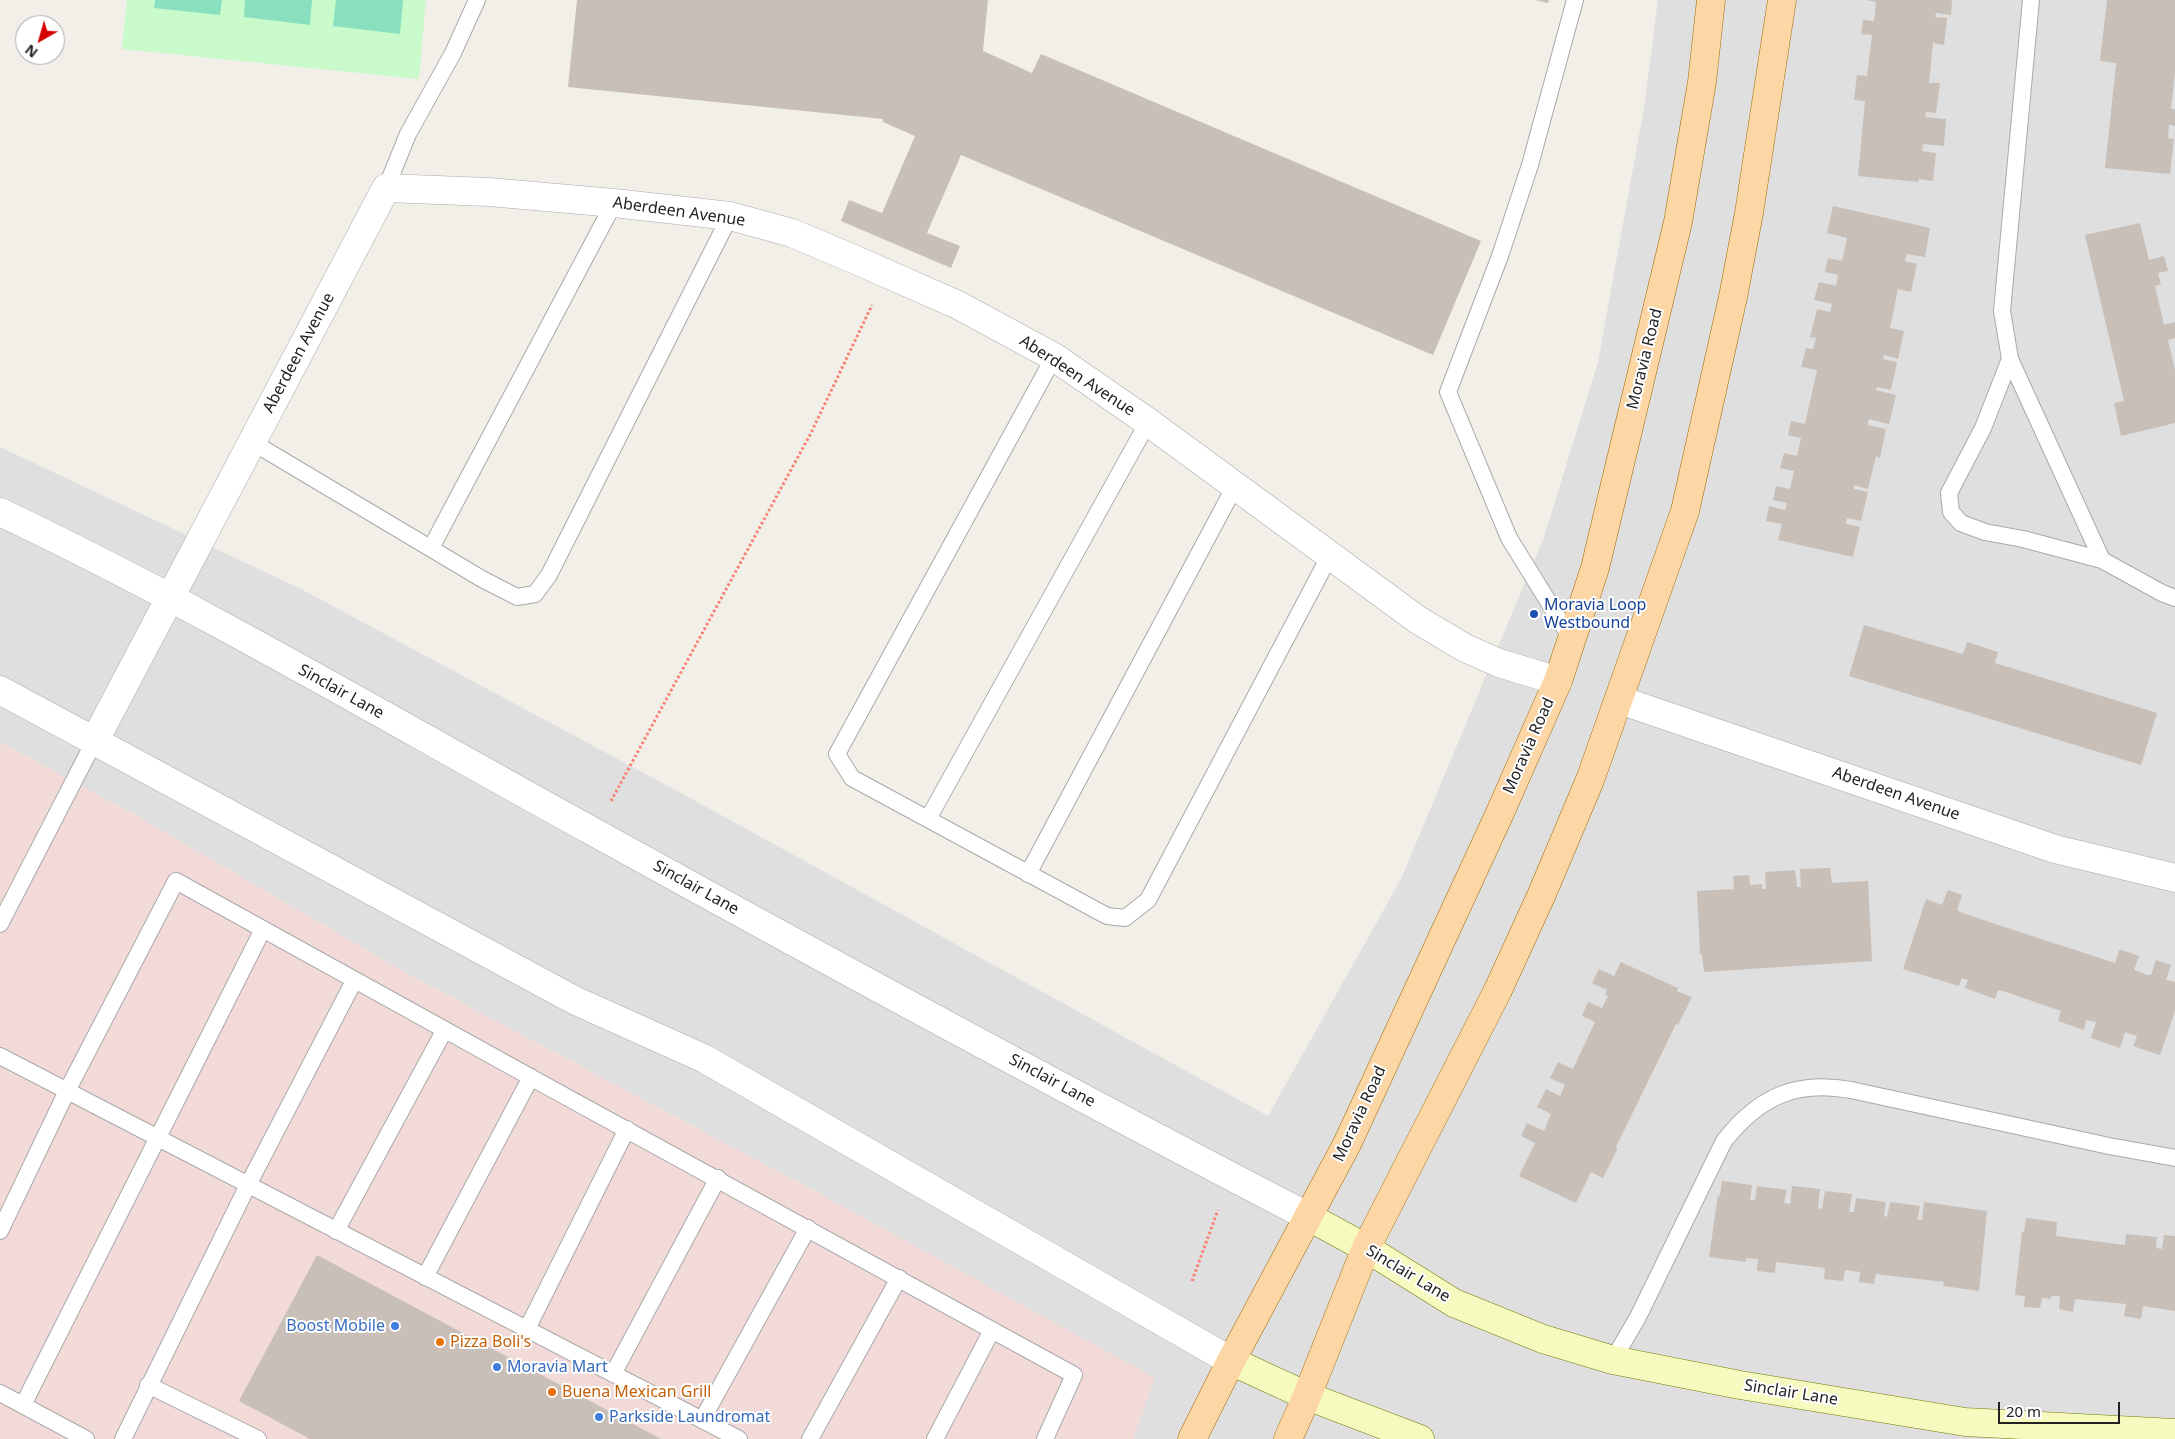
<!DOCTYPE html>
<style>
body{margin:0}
#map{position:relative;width:2175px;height:1439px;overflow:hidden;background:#f2efe9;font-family:"Noto Sans",sans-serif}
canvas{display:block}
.north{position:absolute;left:15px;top:15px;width:50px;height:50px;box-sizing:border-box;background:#fff;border:1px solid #a7a7a7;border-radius:50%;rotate:218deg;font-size:14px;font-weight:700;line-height:20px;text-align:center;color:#222}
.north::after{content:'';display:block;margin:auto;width:18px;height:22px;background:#d40000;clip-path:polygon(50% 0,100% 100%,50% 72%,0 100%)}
.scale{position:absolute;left:1998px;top:1402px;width:122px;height:22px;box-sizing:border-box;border:2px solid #222;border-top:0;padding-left:6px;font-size:15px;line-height:18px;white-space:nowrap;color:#222;-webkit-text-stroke:4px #fff;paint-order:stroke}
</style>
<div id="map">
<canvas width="2175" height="1439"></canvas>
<div class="north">N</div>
<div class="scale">20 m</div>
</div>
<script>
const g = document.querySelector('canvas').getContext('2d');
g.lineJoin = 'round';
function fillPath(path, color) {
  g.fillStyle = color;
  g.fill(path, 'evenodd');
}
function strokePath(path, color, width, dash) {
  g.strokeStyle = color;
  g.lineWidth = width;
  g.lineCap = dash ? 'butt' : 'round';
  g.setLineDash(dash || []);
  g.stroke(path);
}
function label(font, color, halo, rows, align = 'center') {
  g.font = font + ' "Noto Sans",sans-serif';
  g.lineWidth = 4;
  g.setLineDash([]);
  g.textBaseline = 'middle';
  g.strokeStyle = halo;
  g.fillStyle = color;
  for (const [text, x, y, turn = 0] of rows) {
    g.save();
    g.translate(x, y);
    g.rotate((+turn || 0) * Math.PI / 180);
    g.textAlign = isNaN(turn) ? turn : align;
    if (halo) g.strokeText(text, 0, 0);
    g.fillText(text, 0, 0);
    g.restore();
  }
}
fillPath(new Path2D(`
 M 1658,0 L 2175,0 L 2175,1439 L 1133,1439 L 1154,1378 L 824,1196 L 406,973 L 137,816 L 0,742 L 0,447 L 303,590 L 681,793 L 1268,1116 L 1401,879 L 1544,537 L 1598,362 L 1644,108 Z`), '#e0dfdf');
fillPath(new Path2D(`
 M 0,742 L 137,816 L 406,973 L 824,1196 L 1155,1378 L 1133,1439 L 0,1439 Z`), '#f2dad9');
fillPath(new Path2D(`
 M 127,0 L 426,0 L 419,79 L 122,49 Z`), '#c8facc');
fillPath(new Path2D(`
 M 155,0 L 222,0 L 220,15 L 154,8 Z
 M 245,0 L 312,0 L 310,25 L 244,17 Z
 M 336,0 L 403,0 L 400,34 L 333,26 Z`), '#88e0be');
fillPath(new Path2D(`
 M 577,0 L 988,0 L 983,51 L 1032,73 L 1041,54 L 1481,241 L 1433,355 L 961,155 L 927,233 L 960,246 L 951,268 L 841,221 L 849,200 L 882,213 L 915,136 L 883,122 L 883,119 L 568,87 Z
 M 1535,0 L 1549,0 L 1548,3 Z
 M 1867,0 L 1952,0 L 1951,15 L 1936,13 L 1935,17 L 1947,18 L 1944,45 L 1933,43 L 1929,83 L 1940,83 L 1936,113 L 1926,112 L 1925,117 L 1946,119 L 1944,146 L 1923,144 L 1922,151 L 1936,153 L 1933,181 L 1919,179 L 1918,182 L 1858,176 L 1865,101 L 1854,100 L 1857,75 L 1867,76 L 1872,35 L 1861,34 L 1863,20 L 1874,21 L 1876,2 Z
 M 2107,0 L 2175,0 L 2175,71 L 2171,109 L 2175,109 L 2175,126 L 2169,125 L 2168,138 L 2174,139 L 2170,174 L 2105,168 L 2116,65 L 2116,63 L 2100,61 Z
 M 1833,206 L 1930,228 L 1925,257 L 1907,254 L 1905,261 L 1917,264 L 1911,292 L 1898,289 L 1890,328 L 1904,331 L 1898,359 L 1884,355 L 1883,359 L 1897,362 L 1891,390 L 1877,387 L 1876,390 L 1896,395 L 1889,424 L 1869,419 L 1868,423 L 1868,425 L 1886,429 L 1880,458 L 1876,456 L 1868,489 L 1854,485 L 1854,489 L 1868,492 L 1861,521 L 1847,518 L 1846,524 L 1860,527 L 1853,557 L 1778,540 L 1782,524 L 1766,521 L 1769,506 L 1785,510 L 1787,503 L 1773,500 L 1776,486 L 1790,489 L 1794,471 L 1780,468 L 1784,453 L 1797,456 L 1801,438 L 1788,435 L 1791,421 L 1805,424 L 1817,370 L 1801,367 L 1806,348 L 1813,349 L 1816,338 L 1810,337 L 1817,309 L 1830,312 L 1832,304 L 1814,300 L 1819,282 L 1836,286 L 1838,275 L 1825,272 L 1828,258 L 1842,261 L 1847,238 L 1827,233 Z
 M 2140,223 L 2149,260 L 2164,256 L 2168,271 L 2158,273 L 2161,284 L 2155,286 L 2164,325 L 2175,322 L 2175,338 L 2168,340 L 2175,370 L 2175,423 L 2121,436 L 2114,403 L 2124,401 L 2085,235 Z
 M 1864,625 L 1963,654 L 1967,642 L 1998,652 L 1995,663 L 2157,713 L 2141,765 L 1849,676 Z
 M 1830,868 L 1832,883 L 1868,881 L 1872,961 L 1704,972 L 1702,954 L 1700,954 L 1697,891 L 1734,889 L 1733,876 L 1749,875 L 1750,885 L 1762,884 L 1762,889 L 1766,889 L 1765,872 L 1795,870 L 1797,887 L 1801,887 L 1800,869 Z
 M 1948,890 L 1962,895 L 1957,910 L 1960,912 L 1989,922 L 2115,963 L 2119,950 L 2122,950 L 2139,956 L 2134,970 L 2148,975 L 2151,975 L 2156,960 L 2171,965 L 2166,980 L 2175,982 L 2175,1011 L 2160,1055 L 2133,1046 L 2137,1036 L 2130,1034 L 2125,1032 L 2120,1048 L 2091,1038 L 2096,1022 L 2086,1020 L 2084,1030 L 2058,1021 L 2061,1011 L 2003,991 L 1998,990 L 1995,999 L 1965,988 L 1968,980 L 1962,978 L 1959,986 L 1903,969 L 1926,899 L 1942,905 Z
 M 1621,962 L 1678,988 L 1677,991 L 1692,997 L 1678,1025 L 1676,1024 L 1616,1147 L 1617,1150 L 1603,1178 L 1591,1172 L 1576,1203 L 1519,1176 L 1535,1143 L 1521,1136 L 1527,1123 L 1544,1131 L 1551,1114 L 1537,1107 L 1546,1089 L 1560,1096 L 1565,1085 L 1550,1078 L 1558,1062 L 1573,1069 L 1595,1022 L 1582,1016 L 1588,1002 L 1602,1008 L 1608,996 L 1605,995 L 1607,990 L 1592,983 L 1599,969 L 1614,976 Z
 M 1722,1181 L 1752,1185 L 1750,1200 L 1755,1200 L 1757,1186 L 1787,1190 L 1784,1203 L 1790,1204 L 1792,1186 L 1820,1189 L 1818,1208 L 1822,1209 L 1825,1191 L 1852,1194 L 1849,1212 L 1854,1212 L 1856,1198 L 1886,1202 L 1884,1216 L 1887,1217 L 1890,1202 L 1920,1206 L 1917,1220 L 1922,1220 L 1924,1202 L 1987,1211 L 1979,1291 L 1943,1286 L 1944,1282 L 1876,1274 L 1874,1284 L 1859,1282 L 1860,1272 L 1847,1270 L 1845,1270 L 1843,1281 L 1824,1279 L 1825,1268 L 1776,1262 L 1775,1273 L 1757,1271 L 1758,1259 L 1746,1258 L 1746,1262 L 1709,1257 L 1718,1195 L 1720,1196 Z
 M 2026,1218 L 2057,1222 L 2056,1236 L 2125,1245 L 2126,1234 L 2157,1237 L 2156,1248 L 2162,1249 L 2164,1235 L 2175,1236 L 2175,1311 L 2143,1306 L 2141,1319 L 2124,1316 L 2126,1304 L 2075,1299 L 2073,1312 L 2059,1309 L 2060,1296 L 2051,1296 L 2051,1299 L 2042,1298 L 2040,1308 L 2024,1307 L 2025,1296 L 2015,1295 L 2022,1232 L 2024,1232 Z
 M 317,1255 L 661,1439 L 310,1439 L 239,1401 Z`), '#c7bfb8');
const service = new Path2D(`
 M 2031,0 L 2002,311 L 2010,359 L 2102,560 L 2162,593 L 2175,598
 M 386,188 L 408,134 L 453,53 L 477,0
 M 1054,357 L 837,754 L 852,778 L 1107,916 L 1125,918 L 1148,900 L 1330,555
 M 2010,359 L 1983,428 L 1949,493 L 1951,512 L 1961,523 L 1985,532 L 2023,539 L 2102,560
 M 252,442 L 482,579 L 517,597 L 535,594 L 549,575 L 730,216
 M 431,548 L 614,203
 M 1572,640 L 1509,538 L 1448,392 L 1500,256 L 1530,165 L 1575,0
 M 928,819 L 1148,422
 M 1028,874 L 1235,486
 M 0,924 L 95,740
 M 0,1056 L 739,1439
 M 0,1231 L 67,1091 L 176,881 C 474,1048 775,1210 1074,1375 L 1045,1439
 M 336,1231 L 444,1031
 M 425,1277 L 531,1077
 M 527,1329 L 627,1129
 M 1613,1360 L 1638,1317 L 1724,1141 C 1759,1097 1795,1080 1851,1090 L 2109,1146 L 2175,1158
 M 613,1374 L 718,1178
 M 148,1385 L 258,1439
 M 0,1393 L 86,1439
 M 23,1405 L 263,929
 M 702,1420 L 808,1228
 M 123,1439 L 248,1185 L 354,981
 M 810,1439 L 899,1278
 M 935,1439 L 992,1330`);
const minor = new Path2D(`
 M 1620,700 L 2055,849 L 2175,878
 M 95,740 L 386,188 L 489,192 L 614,203 L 730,216 L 792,233 L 858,261 L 958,305 L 1054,357 L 1148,422 L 1418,620 L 1465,648 L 1499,663 L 1558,681`);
const tertiary = new Path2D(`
 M 0,512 C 202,608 395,723 592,831 C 829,962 1068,1092 1309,1217
 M 0,690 L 574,1000 L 705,1059 L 1231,1361`);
const secondary = new Path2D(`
 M 1309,1217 L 1366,1248 L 1454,1303 L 1543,1339 L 1613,1360 L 1740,1385 L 1965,1422 L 2175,1433
 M 1231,1361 L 1307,1396 L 1420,1439`);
const primary = new Path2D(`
 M 1192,1439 L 1231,1361 L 1347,1144 L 1499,815 L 1558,681 L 1595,568 L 1678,222 L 1702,82 L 1711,0
 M 1288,1439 L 1307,1396 L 1366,1248 L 1498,990 L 1541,896 L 1590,780 L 1685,511 L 1733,297 L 1749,213 L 1782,0`);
strokePath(service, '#a9a9a9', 18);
strokePath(minor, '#a9a9a9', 29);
strokePath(tertiary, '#a9a9a9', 29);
strokePath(secondary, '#707d05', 29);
strokePath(primary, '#a06b00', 29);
strokePath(new Path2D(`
 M 611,801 L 811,433 L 872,305
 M 1192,1281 L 1218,1210`), '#fa8072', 3, [2.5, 2.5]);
strokePath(service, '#fff', 16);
strokePath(minor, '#fff', 28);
strokePath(tertiary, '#fff', 28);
strokePath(secondary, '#f7fabf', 28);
strokePath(primary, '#fcd6a4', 28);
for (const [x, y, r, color] of [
 [1534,614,5,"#1a4fb4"],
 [395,1326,5,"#3f7fe0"],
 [440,1342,5,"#e8710a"],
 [497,1367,5,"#3f7fe0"],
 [552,1392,5,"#e8710a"],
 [599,1417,5,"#3f7fe0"]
]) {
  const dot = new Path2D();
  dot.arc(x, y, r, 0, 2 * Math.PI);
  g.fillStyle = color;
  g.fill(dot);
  strokePath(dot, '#fff', 2);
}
label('16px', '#222', '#fff', [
 ["Aberdeen Avenue",679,212,8],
 ["Aberdeen Avenue",299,353,-62],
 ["Moravia Road",1645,359,-76],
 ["Aberdeen Avenue",1077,376,33],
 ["Sinclair Lane",341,692,29],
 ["Moravia Road",1529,746,-66],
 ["Aberdeen Avenue",1896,794,19],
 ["Sinclair Lane",696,888,29],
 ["Sinclair Lane",1052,1081,28],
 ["Moravia Road",1360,1114,-65],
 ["Sinclair Lane",1408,1274,31],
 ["Sinclair Lane",1791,1393,9]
]);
label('16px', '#164399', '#fff', [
 ["Moravia Loop",1544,605],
 ["Westbound",1544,623]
], 'left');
label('16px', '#366cbe', '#fff', [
 ["Boost Mobile",385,1326,"right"],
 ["Moravia Mart",507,1367],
 ["Parkside Laundromat",609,1417]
], 'left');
label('16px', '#c56008', '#fff', [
 ["Pizza Boli's",450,1342],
 ["Buena Mexican Grill",562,1392]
], 'left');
</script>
